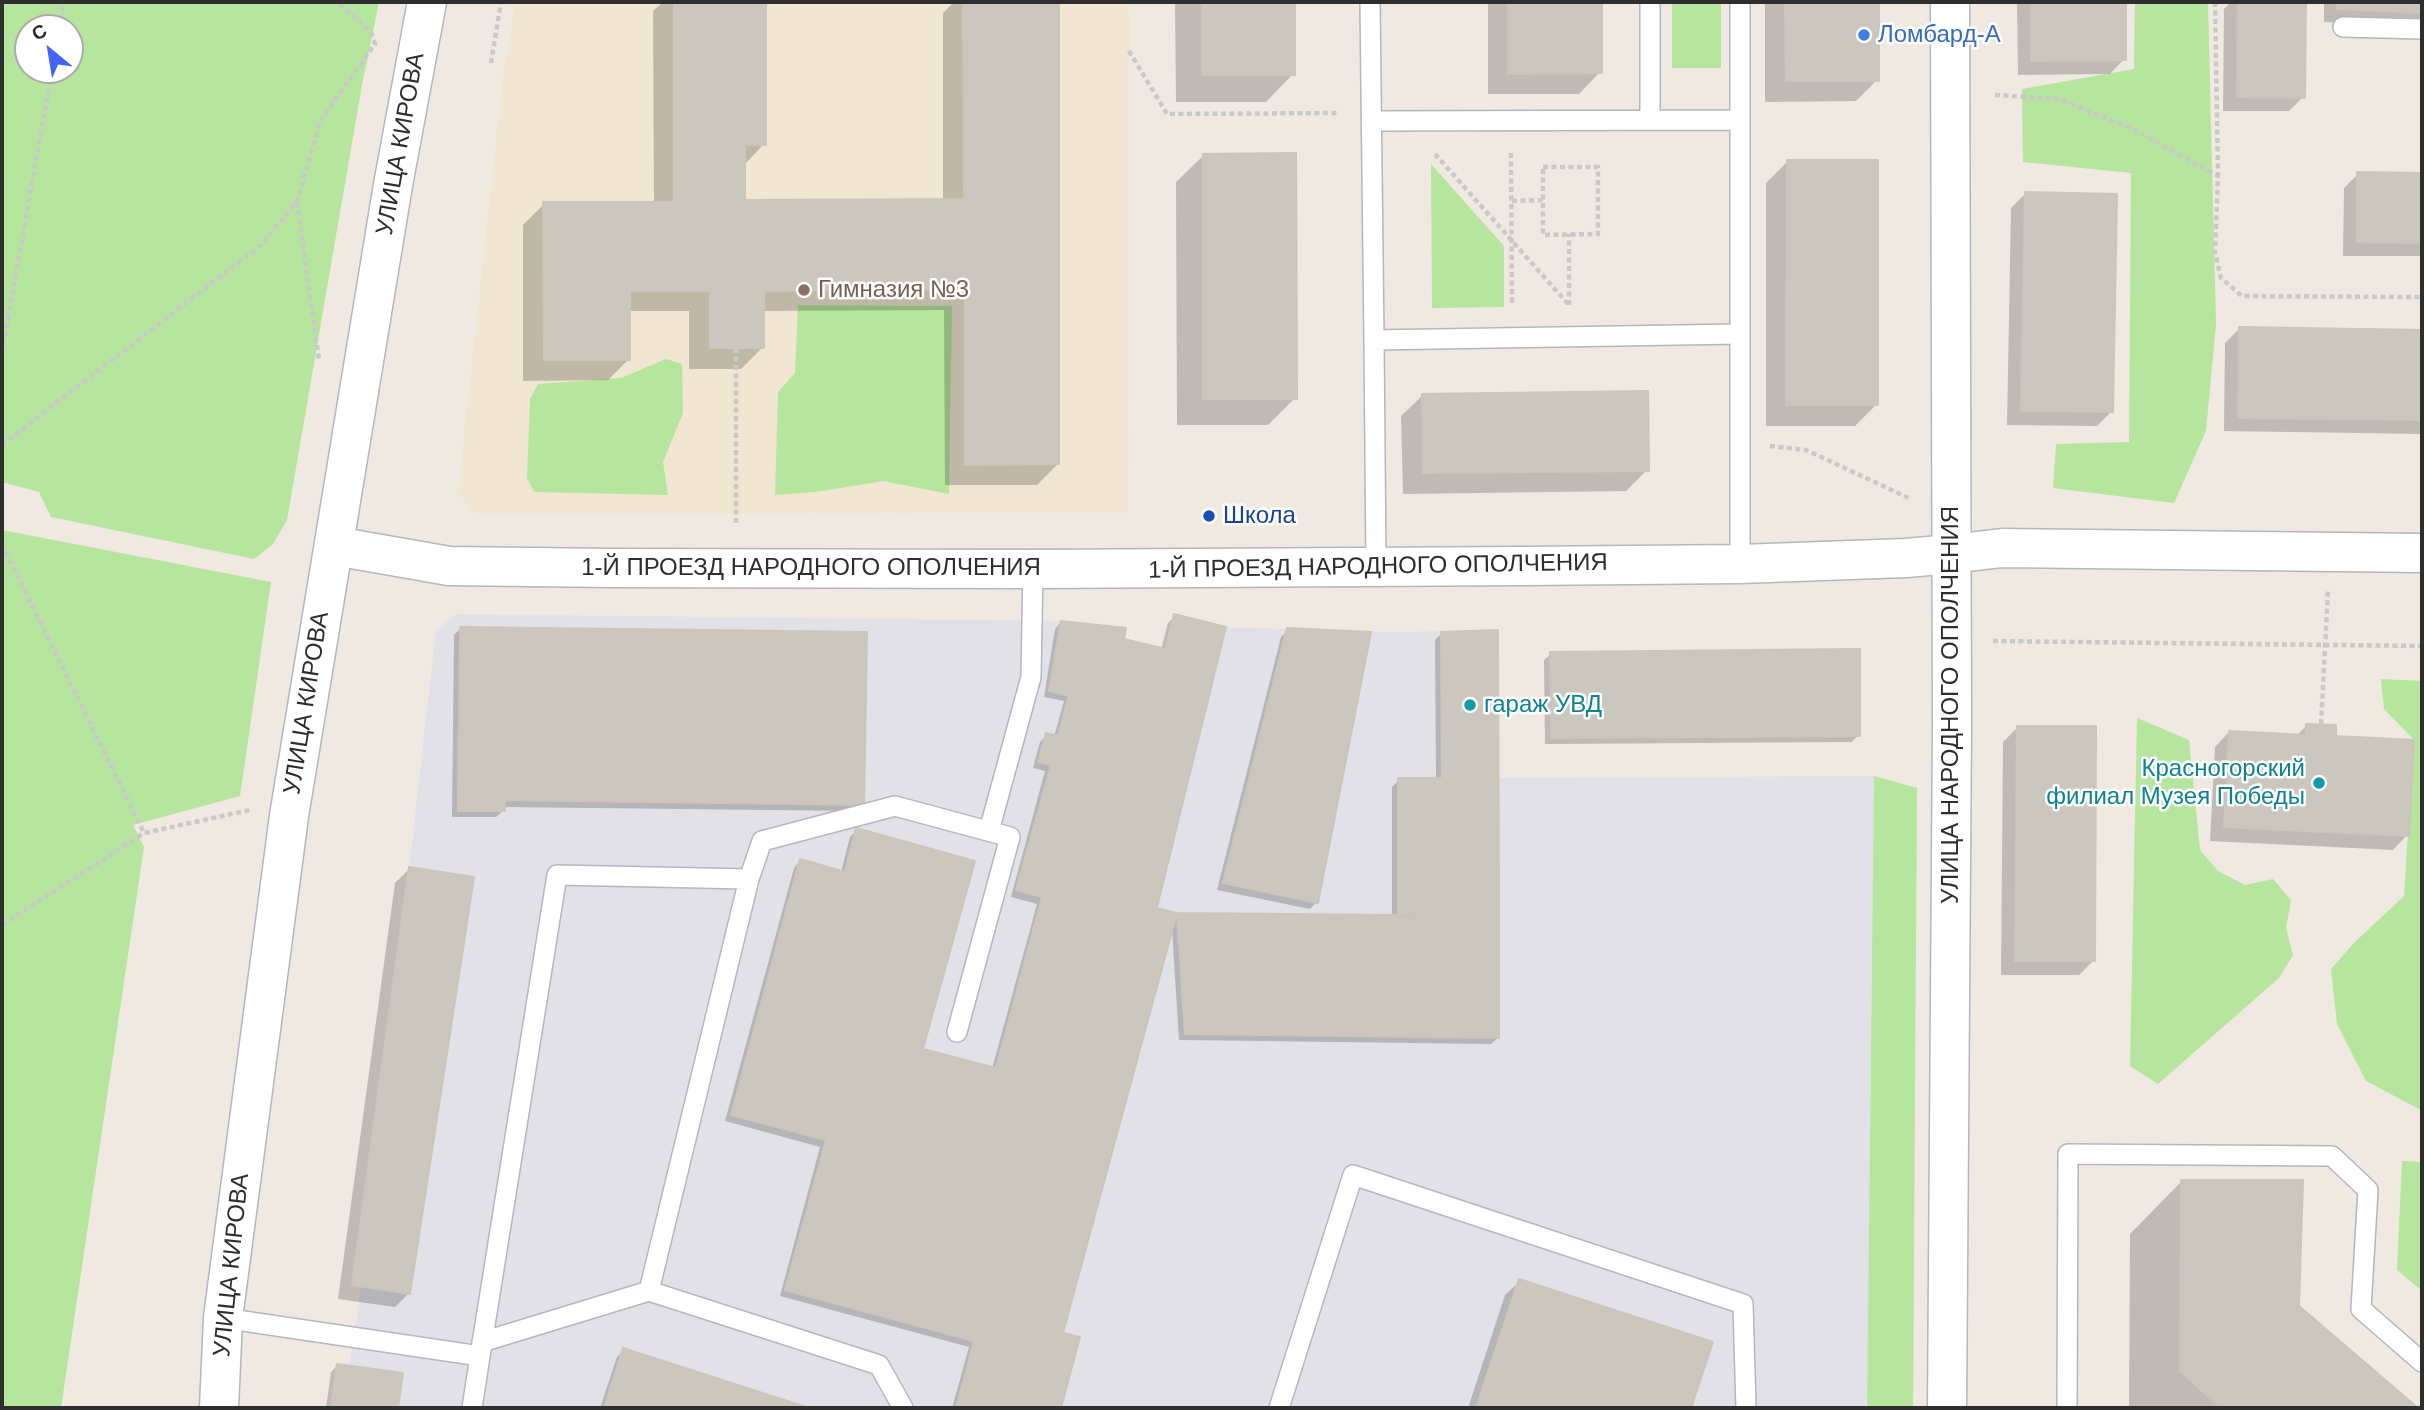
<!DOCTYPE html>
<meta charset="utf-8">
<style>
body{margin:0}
#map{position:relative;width:2424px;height:1410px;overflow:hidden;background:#efe9e1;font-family:Helvetica,sans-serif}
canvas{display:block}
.frame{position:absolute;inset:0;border:4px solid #2e2e2e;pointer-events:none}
.north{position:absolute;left:14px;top:14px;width:70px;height:70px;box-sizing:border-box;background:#fff;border:2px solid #ababab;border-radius:50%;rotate:330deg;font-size:19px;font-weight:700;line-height:28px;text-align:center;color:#2e2e2e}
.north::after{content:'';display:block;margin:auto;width:24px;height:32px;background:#4264fb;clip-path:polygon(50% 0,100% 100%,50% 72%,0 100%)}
</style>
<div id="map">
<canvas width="2424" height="1410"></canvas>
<div class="frame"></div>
<div class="north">С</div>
</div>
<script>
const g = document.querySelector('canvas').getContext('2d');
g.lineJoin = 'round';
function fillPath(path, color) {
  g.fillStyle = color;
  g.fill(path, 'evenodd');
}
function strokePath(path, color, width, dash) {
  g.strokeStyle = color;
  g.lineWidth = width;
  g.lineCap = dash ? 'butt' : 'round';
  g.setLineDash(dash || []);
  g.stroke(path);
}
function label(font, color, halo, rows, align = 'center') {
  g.font = font + ' Helvetica,sans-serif';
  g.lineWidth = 5;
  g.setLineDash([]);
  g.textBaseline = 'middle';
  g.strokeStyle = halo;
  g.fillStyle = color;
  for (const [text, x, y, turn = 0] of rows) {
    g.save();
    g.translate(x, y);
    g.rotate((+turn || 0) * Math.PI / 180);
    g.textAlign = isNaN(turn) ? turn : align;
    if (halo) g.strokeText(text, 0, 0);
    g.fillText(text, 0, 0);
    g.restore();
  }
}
fillPath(new Path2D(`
 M 456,614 L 1061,621 L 1050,691 L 1149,714 L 1174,614 L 1226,627 L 1246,628 L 1394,632 L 1498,630 L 1499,778 L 1874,776 L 1867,1408 L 347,1408 L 331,1406 L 337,1364 L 349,1365 L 361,1287 L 352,1285 L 409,867 L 436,630 Z`), '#e3e1e8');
fillPath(new Path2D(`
 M 515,2 L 1129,2 L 1128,513 L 476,514 L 458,493 L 502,88 Z`), '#f0e6d1');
fillPath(new Path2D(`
 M 2,2 L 379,2 L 362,85 L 287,520 L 273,544 L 254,559 L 51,517 L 39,492 L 2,482 ZM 28,28 L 70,28 L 70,70 L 28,70 Z
 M 1672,2 L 1721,2 L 1721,68 L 1672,68 Z
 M 2135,2 L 2208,2 L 2216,324 L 2206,431 L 2174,503 L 2053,488 L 2056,444 L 2129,442 L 2131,173 L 2023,162 L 2022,89 L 2134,69 Z
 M 1431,164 L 1504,246 L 1504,307 L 1432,308 Z
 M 798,305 L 952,306 L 949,494 L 883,481 L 816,492 L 775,495 L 778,392 L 795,373 Z
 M 666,359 L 682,364 L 683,413 L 663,462 L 668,495 L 534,492 L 527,478 L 530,399 L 538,384 L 621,378 Z
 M 2,530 L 271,582 L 240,796 L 133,825 L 144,847 L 61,1408 L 2,1408 Z
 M 2381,679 L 2422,681 L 2422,1108 L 2419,1109 L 2366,1081 L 2337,1024 L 2331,969 L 2354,943 L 2404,896 L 2414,740 L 2384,709 Z
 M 2137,718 L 2189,740 L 2200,850 L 2218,871 L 2245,885 L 2273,879 L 2291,900 L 2286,928 L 2293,955 L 2279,978 L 2158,1084 L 2130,1066 Z
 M 1874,776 L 1917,788 L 1913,1408 L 1867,1408 Z
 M 2402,1161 L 2422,1162 L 2422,1291 L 2397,1270 Z`), '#b6e59e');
fillPath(new Path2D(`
 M 663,2 L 764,2 L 764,144 L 744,165 L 744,202 L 943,201 L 943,13 L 954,2 L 1057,2 L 1058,464 L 1037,485 L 945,485 L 944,310 L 762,311 L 762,348 L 741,369 L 689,369 L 689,311 L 629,311 L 629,359 L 608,380 L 523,381 L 523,225 L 544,204 L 654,204 L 653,11 Z
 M 1175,2 L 1293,2 L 1293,74 L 1266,102 L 1176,102 Z
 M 1488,2 L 1600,2 L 1600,72 L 1579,94 L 1488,94 Z
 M 1765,2 L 1877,2 L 1877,80 L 1856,101 L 1765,102 Z
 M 2017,2 L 2124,2 L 2124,59 L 2110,74 L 2018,75 Z
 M 2231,2 L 2304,2 L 2303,97 L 2289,111 L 2223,111 L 2224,9 Z
 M 2324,2 L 2422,2 L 2422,27 L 2324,22 Z
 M 1204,155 L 1295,398 L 1268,425 L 1177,425 L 1176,182 Z
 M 1787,162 L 1876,405 L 1855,426 L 1766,426 L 1766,183 Z
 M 2358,174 L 2422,174 L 2422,256 L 2343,256 L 2344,188 Z
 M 2025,194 L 2111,412 L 2097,426 L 2007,425 L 2011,208 Z
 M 2239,329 L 2422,331 L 2422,434 L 2224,431 L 2225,343 Z
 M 1423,395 L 1647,470 L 1626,491 L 1403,494 L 1401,416 Z
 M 1175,616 L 1224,628 L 1155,908 L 1177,915 L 1392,918 L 1392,787 L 1399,780 L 1436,780 L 1435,640 L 1442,633 L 1498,1038 L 1491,1044 L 1179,1040 L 1172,929 L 1061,1334 L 1078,1339 L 1059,1408 L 952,1408 L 969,1347 L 780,1296 L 820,1147 L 725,1121 L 794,868 L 800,861 L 841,872 L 850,837 L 857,830 L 921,1050 L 992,1069 L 1037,904 L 1011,897 L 1045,771 L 1033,768 L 1040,742 L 1047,735 L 1054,737 L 1064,701 L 1044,697 L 1055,629 L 1061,622 L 1161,650 L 1168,623 Z
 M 460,629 L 862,804 L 855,811 L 503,807 L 503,811 L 496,817 L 452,817 L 454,635 Z
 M 1288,630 L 1317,902 L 1310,909 L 1217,890 L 1281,637 Z
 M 1551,654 L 1858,735 L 1852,742 L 1545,744 L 1544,660 Z
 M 2307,725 L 2334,737 L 2407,835 L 2393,850 L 2210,841 L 2215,747 L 2229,732 L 2296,736 Z
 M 2017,728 L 2093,961 L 2079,975 L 2001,975 L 2003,742 Z
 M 409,869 L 409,1293 L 395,1307 L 338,1299 L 395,883 Z
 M 2181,1182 L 2298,1307 L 2415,1408 L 2129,1408 L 2130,1234 Z
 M 1520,1281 L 1711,1343 L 1689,1408 L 1468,1408 L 1505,1295 Z
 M 624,1350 L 803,1408 L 600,1408 L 617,1357 Z
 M 338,1365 L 401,1375 L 396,1408 L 326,1408 L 331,1372 Z`), '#0003');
const building = new Path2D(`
 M 674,2 L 766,2 L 766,145 L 745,145 L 745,200 L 964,199 L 963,2 L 1059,2 L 1059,464 L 965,465 L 965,289 L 764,291 L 764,348 L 710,348 L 710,291 L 630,291 L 630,360 L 544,360 L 543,202 L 674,202 Z
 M 1202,2 L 1295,2 L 1295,75 L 1202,75 Z
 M 1508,2 L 1602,2 L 1602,73 L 1508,74 Z
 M 1785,2 L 1879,2 L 1879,81 L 1786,81 Z
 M 2031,2 L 2126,2 L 2126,60 L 2031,61 Z
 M 2238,2 L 2306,2 L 2305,98 L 2237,97 Z
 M 2337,2 L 2422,2 L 2422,13 L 2337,9 Z
 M 1296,153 L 1297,399 L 1203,399 L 1203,154 Z
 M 1787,160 L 1878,160 L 1878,405 L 1786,405 Z
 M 2357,172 L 2422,173 L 2422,243 L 2357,242 Z
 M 2025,192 L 2117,194 L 2113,412 L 2021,411 Z
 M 2239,327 L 2422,330 L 2422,420 L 2238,418 Z
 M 1648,391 L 1649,471 L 1423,473 L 1422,394 Z
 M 1174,614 L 1226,627 L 1157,907 L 1105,895 Z
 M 1061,621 L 1126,628 L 1124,639 L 1166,649 L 1149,714 L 1049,691 Z
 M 460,627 L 867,632 L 864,805 L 505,800 L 505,811 L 458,811 Z
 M 1287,628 L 1371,632 L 1318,903 L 1223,883 Z
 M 1498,630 L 1499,916 L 1398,917 L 1398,778 L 1442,778 L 1441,632 Z
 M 1860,649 L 1860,736 L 1551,738 L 1550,652 Z
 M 1069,694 L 1149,714 L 1105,895 L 1177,913 L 1063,1333 L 1080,1337 L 1061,1408 L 956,1408 L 974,1341 L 785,1290 L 826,1140 L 731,1115 L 800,859 L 845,872 L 856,828 L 975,861 L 923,1049 L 996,1068 L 1042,897 L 1016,890 L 1051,765 L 1038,762 L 1046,733 L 1058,736 Z
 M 2306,724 L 2336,725 L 2336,736 L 2414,740 L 2409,836 L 2224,827 L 2229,731 L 2306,735 Z
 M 2017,726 L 2096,726 L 2095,961 L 2015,961 Z
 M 409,867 L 474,877 L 410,1294 L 352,1285 Z
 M 1177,913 L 1499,916 L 1499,1038 L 1185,1034 Z
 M 2181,1180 L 2303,1180 L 2299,1306 L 2418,1408 L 2221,1408 L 2180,1371 Z
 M 1519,1279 L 1713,1342 L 1691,1408 L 1476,1408 Z
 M 623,1348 L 809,1408 L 604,1408 Z
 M 337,1364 L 403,1373 L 398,1408 L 347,1408 L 331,1406 Z`);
fillPath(building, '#cbc7bf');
strokePath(building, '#cbc5ba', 2);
const lane = new Path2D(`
 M 1370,2 L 1374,340 L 1739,334
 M 1740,2 L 1740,564
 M 2343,27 L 2422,29
 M 1650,120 L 1650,2
 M 1372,121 L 1739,120
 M 1374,340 L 1376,567
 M 989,831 L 1031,677 L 1033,569
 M 749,879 L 762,841 L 895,806 L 1010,837 L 957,1032
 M 223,1318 L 480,1356 L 472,1408
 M 482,1342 L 649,1291 L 879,1365 L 903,1408
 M 480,1356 L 557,875 L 749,879 L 649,1291
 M 1279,1408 L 1353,1175 L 1743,1304 L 1746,1408
 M 2067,1408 L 2068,1154 L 2332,1156 L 2368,1190 L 2361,1309 L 2422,1362`);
const street = new Path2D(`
 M 1951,554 L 2002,548 L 2422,553`);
const secondary = new Path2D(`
 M 335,546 L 449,566 L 611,568 L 1033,569 L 1523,566 L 1740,564 L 1906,558 L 1951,554
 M 219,1408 L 223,1318 L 289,816 L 393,185 L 427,2
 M 1947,1408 L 1952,725 L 1950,2`);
strokePath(lane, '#b4b7c1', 22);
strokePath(street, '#b4b7c1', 41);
strokePath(secondary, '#b4b7c1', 41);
strokePath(new Path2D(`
 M 2215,2 L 2218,175
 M 60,28 L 64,2
 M 1129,51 L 1167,114 L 1340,113
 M 491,63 L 501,2
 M 1995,95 L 2059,99 L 2131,128 L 2218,176 L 2215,252 L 2221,278 L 2242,296 L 2422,297
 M 1511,153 L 1512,305
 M 1435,154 L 1569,305
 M 1543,167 L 1598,167 L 1598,234 L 1543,235 Z
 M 1512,201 L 1543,200
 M 297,202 L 319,360
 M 1569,305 L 1569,234
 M 736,348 L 736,525
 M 2,353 L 52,70
 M 2,445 L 261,245 L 297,201 L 321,119 L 375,44 L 371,32 L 337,2
 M 1770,446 L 1806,450 L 1911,499
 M 2,544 L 144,833
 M 1993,641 L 2422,646
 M 2321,724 L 2328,591
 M 2,925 L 144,833 L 250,810`), '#c9c9c9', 4.5, [5, 3.5]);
strokePath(lane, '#fff', 19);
strokePath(street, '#fff', 38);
strokePath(secondary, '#fff', 38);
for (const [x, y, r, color] of [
 [1864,35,7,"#3f7fe0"],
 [804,290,7,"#8d6e63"],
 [1209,516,7,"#1a4fb4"],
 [1470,705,7,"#0f9aa8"],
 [2319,783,7,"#0f9aa8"]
]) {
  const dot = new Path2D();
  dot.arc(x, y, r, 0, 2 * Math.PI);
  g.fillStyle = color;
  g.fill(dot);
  strokePath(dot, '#fff', 2.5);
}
label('24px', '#366cbe', '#fff', [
 ["Ломбард-А",1878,35]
], 'left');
label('24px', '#2e2e2e', '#fff', [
 ["УЛИЦА КИРОВА",401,144,-80],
 ["1-Й ПРОЕЗД НАРОДНОГО ОПОЛЧЕНИЯ",1378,567,-1],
 ["1-Й ПРОЕЗД НАРОДНОГО ОПОЛЧЕНИЯ",811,568],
 ["УЛИЦА КИРОВА",307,703,-81],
 ["УЛИЦА НАРОДНОГО ОПОЛЧЕНИЯ",1951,705,-90],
 ["УЛИЦА КИРОВА",232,1265,-84]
]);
label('24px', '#785e54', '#fff', [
 ["Гимназия №3",818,290]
], 'left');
label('24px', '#164399', '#fff', [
 ["Школа",1223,516]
], 'left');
label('24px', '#0d838f', '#fff', [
 ["гараж УВД",1484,705],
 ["Красногорский",2305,769,"right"],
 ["филиал Музея Победы",2305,797,"right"]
], 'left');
</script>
